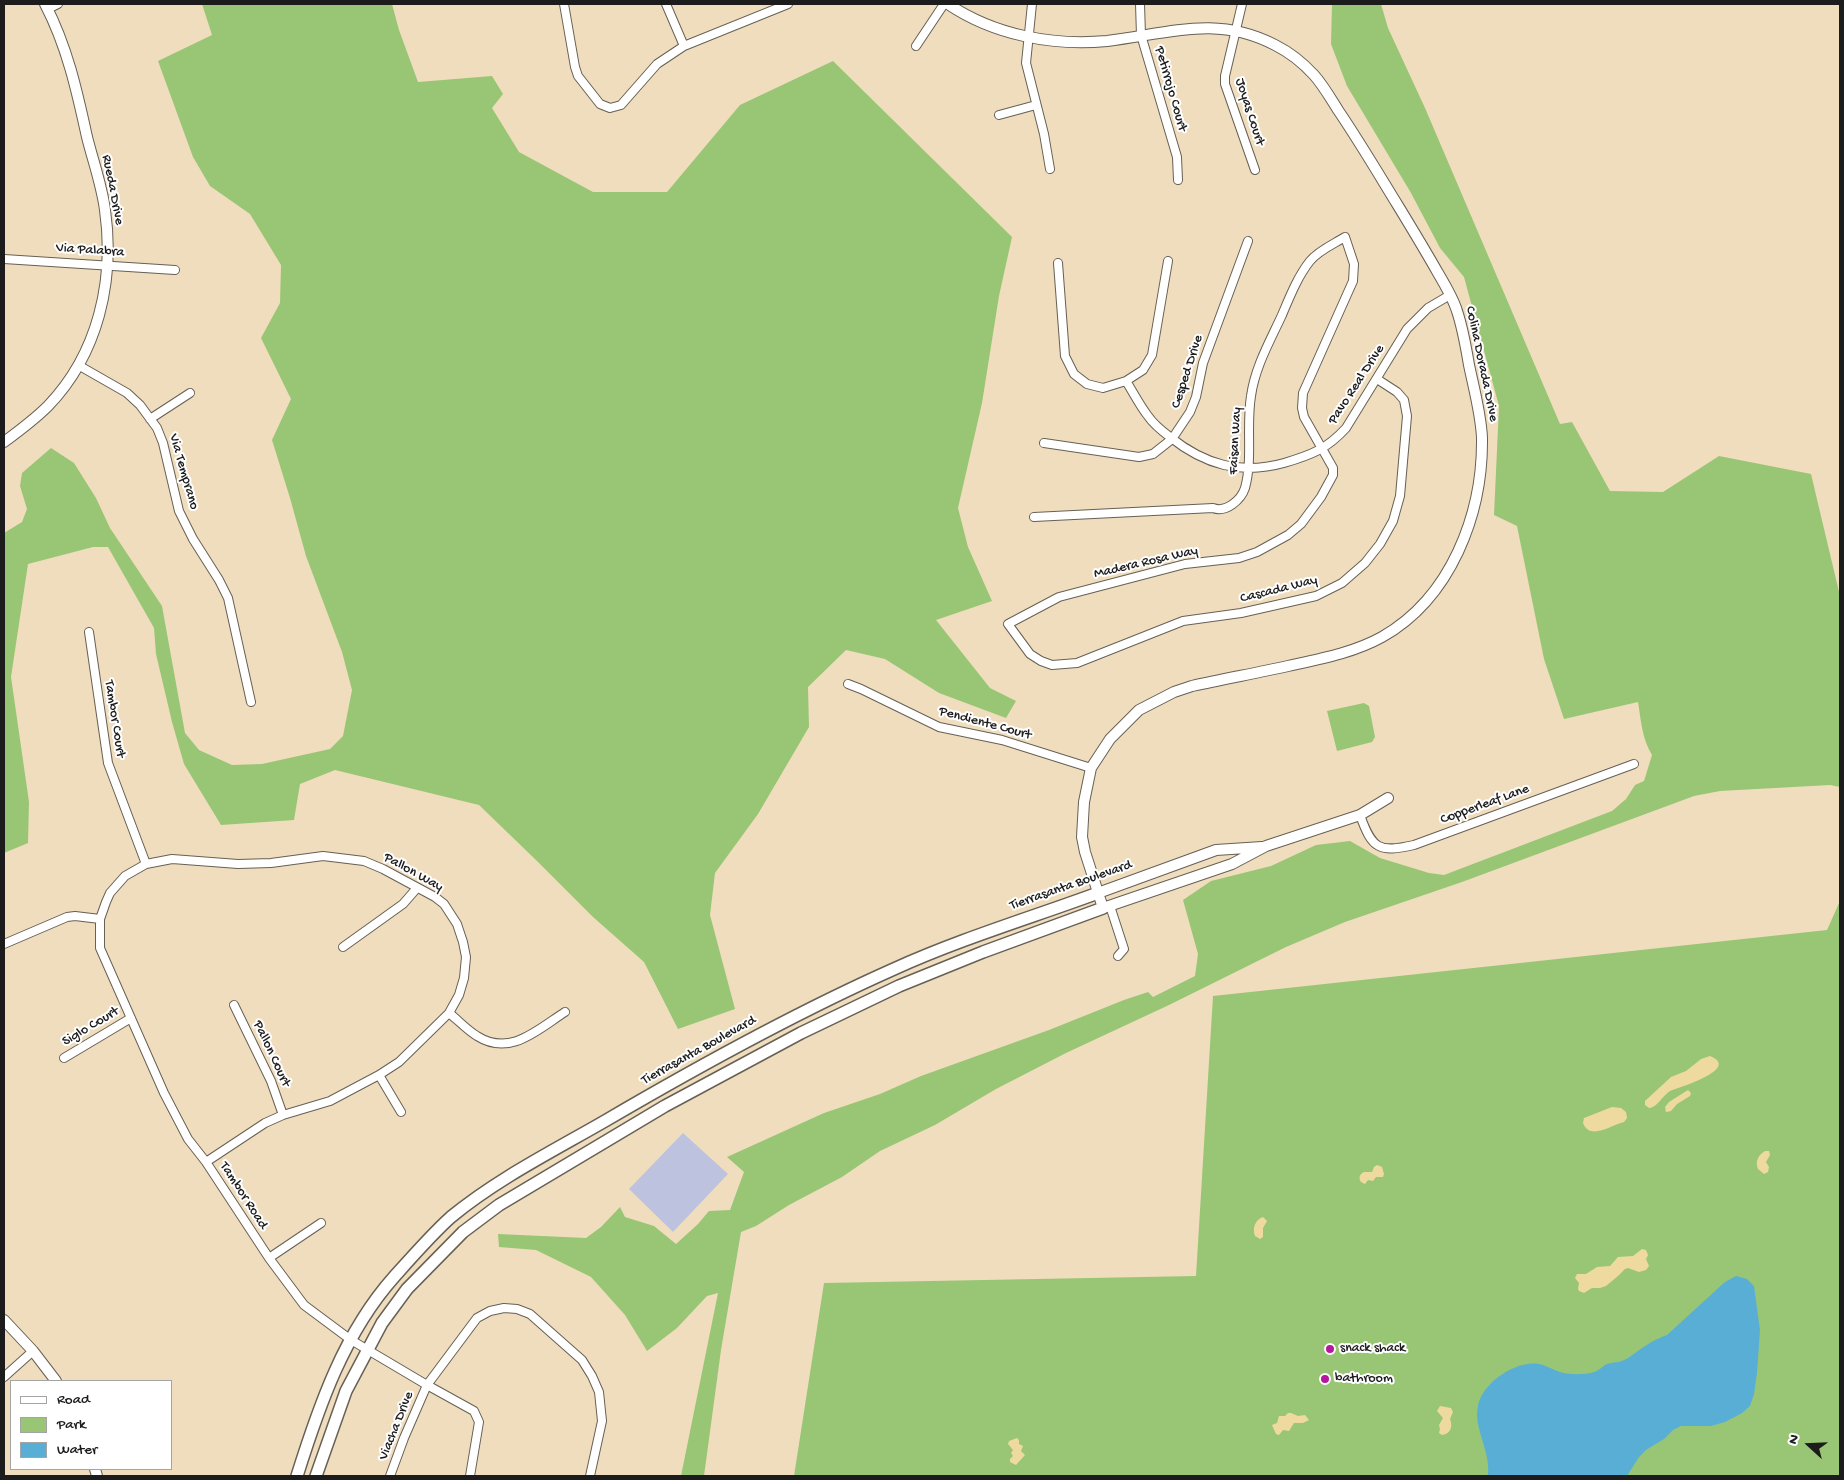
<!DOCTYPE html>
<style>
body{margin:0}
#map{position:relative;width:1844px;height:1480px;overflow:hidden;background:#f0ddbe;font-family:"Gochi Hand",sans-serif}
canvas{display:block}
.frame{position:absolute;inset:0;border:5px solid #1c1c1c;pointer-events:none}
.legend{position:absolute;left:10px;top:1380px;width:162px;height:90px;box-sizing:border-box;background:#fff;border:1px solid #a4a4a4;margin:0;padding:6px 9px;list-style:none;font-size:15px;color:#1c1c1c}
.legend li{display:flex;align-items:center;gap:10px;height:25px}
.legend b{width:25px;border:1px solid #a4a4a4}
.north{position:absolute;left:1784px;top:1420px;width:50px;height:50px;-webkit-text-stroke:4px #fff;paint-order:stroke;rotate:290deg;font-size:14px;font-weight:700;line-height:20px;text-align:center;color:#1c1c1c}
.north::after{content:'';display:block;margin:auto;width:18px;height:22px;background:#1c1c1c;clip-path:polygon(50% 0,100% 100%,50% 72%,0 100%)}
</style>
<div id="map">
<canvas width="1844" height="1480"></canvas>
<div class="frame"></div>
<ul class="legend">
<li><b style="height:6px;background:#fff"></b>Road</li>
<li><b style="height:14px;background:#99c674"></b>Park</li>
<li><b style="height:14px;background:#58aed5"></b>Water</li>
</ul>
<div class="north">N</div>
</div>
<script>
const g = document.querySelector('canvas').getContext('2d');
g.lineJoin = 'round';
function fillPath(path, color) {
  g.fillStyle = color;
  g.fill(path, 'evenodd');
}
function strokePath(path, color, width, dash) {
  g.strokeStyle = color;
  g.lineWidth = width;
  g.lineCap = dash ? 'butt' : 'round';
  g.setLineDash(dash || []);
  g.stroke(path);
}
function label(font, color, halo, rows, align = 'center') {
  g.font = font + ' "Gochi Hand",sans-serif';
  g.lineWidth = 4;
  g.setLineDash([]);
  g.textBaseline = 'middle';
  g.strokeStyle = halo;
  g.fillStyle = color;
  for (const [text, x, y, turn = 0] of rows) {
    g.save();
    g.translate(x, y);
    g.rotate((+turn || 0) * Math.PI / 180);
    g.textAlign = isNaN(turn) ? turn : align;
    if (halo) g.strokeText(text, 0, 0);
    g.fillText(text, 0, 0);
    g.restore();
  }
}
fillPath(new Path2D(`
 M 683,1133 L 728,1174 L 673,1232 L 629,1189 Z`), '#bdc3de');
fillPath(new Path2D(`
 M 202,4 L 392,4 L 399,30 L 418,82 L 492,76 L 503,94 L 492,108 L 519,152 L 593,192 L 667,192 L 740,105 L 833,61 L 1012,237 L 999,296 L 982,403 L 958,508 L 968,547 L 992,601 L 936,620 L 990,688 L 1016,701 L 1006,718 L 939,693 L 885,659 L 846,650 L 808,687 L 809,727 L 758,814 L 715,873 L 710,915 L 735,1009 L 678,1029 L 644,962 L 593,917 L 537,861 L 479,805 L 335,770 L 300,784 L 294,820 L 221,825 L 184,764 L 172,722 L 156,654 L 154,628 L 108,547 L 93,547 L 28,564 L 11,677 L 29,802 L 28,843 L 4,853 L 4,533 L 22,522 L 27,509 L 20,486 L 22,473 L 51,448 L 74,463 L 96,498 L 110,528 L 162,606 L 185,733 L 199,750 L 232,765 L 262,764 L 330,749 L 343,736 L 352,690 L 342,652 L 306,556 L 290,498 L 272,440 L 291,399 L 261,338 L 280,303 L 281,265 L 250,214 L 210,186 L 193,157 L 158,61 L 212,35 Z
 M 1332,4 L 1381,4 L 1388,28 L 1425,108 L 1560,424 L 1572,422 L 1610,491 L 1663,492 L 1719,456 L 1811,474 L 1840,596 L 1840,787 L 1830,785 L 1720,791 L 1694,796 L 1462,882 L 1345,922 L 1286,947 L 1169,1005 L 1066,1053 L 996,1089 L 935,1125 L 880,1151 L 842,1177 L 789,1205 L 756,1226 L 741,1232 L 721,1350 L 704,1476 L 681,1476 L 718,1293 L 707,1296 L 677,1328 L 647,1351 L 625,1315 L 591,1277 L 536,1250 L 499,1247 L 498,1234 L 586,1238 L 601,1227 L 620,1207 L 625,1217 L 654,1226 L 676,1244 L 698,1224 L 709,1211 L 730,1210 L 744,1172 L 727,1157 L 824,1113 L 880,1094 L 921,1076 L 1049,1030 L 1124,1000 L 1148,992 L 1153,997 L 1195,976 L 1198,954 L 1183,900 L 1211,881 L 1271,866 L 1316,845 L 1350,841 L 1380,858 L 1429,873 L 1444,875 L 1612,811 L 1626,799 L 1635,785 L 1644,781 L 1652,755 C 1642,739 1641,720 1638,702 L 1564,719 L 1544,659 L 1517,526 L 1494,515 L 1499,406 L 1464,277 L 1440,248 L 1411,193 L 1347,86 L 1331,44 Z
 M 1364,703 L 1369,706 L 1375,737 L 1372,742 L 1337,751 L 1327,711 Z
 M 1840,901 L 1840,1476 L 794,1476 L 824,1283 L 1196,1276 L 1213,996 L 1827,930 Z`), '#99c674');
fillPath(new Path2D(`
 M 1710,1056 C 1742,1069 1677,1088 1670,1091 C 1662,1096 1658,1107 1649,1108 L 1645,1105 L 1645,1101 L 1671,1077 L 1686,1071 L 1701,1059 Z
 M 1688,1090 L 1691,1093 L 1690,1096 L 1677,1104 L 1671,1111 L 1666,1112 L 1665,1107 L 1669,1102 Z
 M 1612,1107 L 1621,1108 L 1626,1112 L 1627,1118 L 1624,1122 C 1611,1125 1590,1141 1583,1123 L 1584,1118 Z
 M 1765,1151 L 1769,1151 L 1770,1155 L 1766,1162 L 1769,1167 L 1768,1172 L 1764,1174 L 1758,1169 C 1755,1162 1758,1155 1765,1151 Z
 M 1377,1165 L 1382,1167 L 1384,1174 L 1383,1177 L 1376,1177 L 1373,1181 L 1368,1180 L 1365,1184 L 1361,1182 C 1358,1177 1360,1174 1364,1172 L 1372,1172 L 1374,1167 Z
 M 1263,1217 L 1267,1221 L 1263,1228 L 1263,1237 L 1260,1239 L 1255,1236 C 1252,1228 1255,1220 1263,1217 Z
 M 1642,1249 L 1646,1250 L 1648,1255 L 1646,1259 L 1649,1266 L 1646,1270 L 1639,1272 L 1628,1268 L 1625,1269 L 1618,1276 L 1606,1286 L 1600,1288 L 1592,1288 L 1584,1293 L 1579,1291 L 1578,1289 L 1579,1283 L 1575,1278 L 1577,1274 L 1586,1274 L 1597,1267 L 1610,1266 L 1618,1257 L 1633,1256 Z
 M 1440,1406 L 1451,1408 L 1453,1412 L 1450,1419 C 1453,1426 1451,1434 1442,1435 L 1439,1433 L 1440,1429 L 1439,1425 L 1443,1418 L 1437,1411 Z
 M 1288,1413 L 1291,1413 L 1298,1416 L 1305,1415 L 1309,1420 L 1303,1423 L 1294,1423 L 1289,1431 L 1283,1430 L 1279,1435 L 1276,1434 L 1272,1425 L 1277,1423 L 1279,1416 L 1285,1416 Z
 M 1017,1438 L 1019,1440 L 1019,1444 L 1023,1446 L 1021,1451 L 1025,1455 L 1016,1465 L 1010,1462 L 1010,1459 L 1013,1456 L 1011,1453 L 1013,1450 L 1008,1444 L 1009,1441 Z`), '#eeda9e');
fillPath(new Path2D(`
 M 1736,1276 L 1747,1279 L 1754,1286 L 1760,1330 L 1757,1373 L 1754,1394 L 1750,1406 L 1742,1413 L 1725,1422 L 1711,1426 L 1681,1426 L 1673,1430 L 1664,1439 L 1646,1450 L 1639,1457 L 1627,1476 L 1488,1476 C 1491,1451 1473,1428 1478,1406 C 1482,1383 1516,1360 1539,1364 C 1546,1365 1553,1370 1560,1372 C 1569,1375 1586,1375 1594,1372 C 1599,1371 1602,1366 1607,1364 C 1616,1361 1618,1364 1628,1358 C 1641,1349 1652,1340 1667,1335 L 1725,1282 Z`), '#58aed5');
const minor = new Path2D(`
 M 564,4 L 575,67 L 578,76 L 600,104 L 610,108 L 621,105 L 657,64 L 684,46 L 788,4
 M 666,4 L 684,46
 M 1032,4 L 1026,63 L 1044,134 L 1050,169
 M 1140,4 L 1141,35 L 1177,157 L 1178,180
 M 1242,4 L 1225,76 L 1225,84 L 1255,170
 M 48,9 L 58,4
 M 916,46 L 944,4
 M 999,115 L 1036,105
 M 4,259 L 175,270
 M 1058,263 L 1065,356 L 1074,374 L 1087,384 L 1103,388 L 1126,381 L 1143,370 L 1152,355 L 1168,261
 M 78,365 L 127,393 L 140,405 L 157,428 L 163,443 L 179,511 L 193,539 L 219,580 L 228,598 L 251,702
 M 1126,381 C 1133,392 1140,406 1148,416 C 1154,425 1162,431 1170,437 C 1205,465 1241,475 1284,463 C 1311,455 1327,449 1346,428 L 1407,329 L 1428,308 L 1450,295
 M 150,419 L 190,393
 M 1044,443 L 1139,457 L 1153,454 L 1172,439 L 1190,412 L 1196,397 L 1203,363 L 1248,241
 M 1034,517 L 1213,508 C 1226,513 1241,500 1245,488 C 1253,459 1246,426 1251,396 C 1255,367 1270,341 1282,315 C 1290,296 1298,276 1310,261 C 1319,250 1334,244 1345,237 L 1354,264 L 1353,281 L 1303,393 L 1302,408 L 1304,417 L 1333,468 L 1333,475 L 1321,497 L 1301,524 L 1288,535 L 1257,552 L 1239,558 L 1185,564 L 1059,597 L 1008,624 L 1030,654 L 1041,661 L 1052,665 L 1077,663 L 1183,621 L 1241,613 L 1316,596 L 1342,583 L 1365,563 L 1380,544 L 1393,521 L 1400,496 L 1407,416 L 1404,400 L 1397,392 L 1377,379
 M 89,632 L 108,763 L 146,864
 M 848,684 L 861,689 L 939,727 L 1002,740 L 1091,768
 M 1360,815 C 1372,849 1379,853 1414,845 L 1634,764
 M 1110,906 L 1124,949 L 1118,956
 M 4,944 L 67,917 L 75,916 L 100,919
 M 343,947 L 403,904 L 417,888
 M 234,1005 L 271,1081 L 283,1115
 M 449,1013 C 458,1020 467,1030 477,1036 C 510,1057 537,1030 565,1012
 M 64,1058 L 131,1018
 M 379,1075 L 401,1112
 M 206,1162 L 265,1123 L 283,1115 L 330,1101 L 379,1075 L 399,1062 L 449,1013 L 459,995 L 464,978 L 466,957 L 463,942 L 457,924 L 444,904 L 435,897 L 383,869 L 364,861 L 323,856 L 271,863 L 238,864 L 172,859 L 146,864 L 125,876 L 110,893 L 106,902 L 100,919 L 100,948 L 164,1093 L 188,1139 L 206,1162 L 269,1258 L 304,1305 L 351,1340 L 427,1385 L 474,1411 L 479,1422 L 470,1476
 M 269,1258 L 321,1223
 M 4,1377 L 33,1351
 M 390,1476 L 404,1438 L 427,1385 L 477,1318 L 490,1311 L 504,1308 L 517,1309 L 530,1314 L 582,1360 L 592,1376 L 599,1392 L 602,1421 L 590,1476`);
const tertiary = new Path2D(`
 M 948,4 C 994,35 1052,46 1107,41 C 1167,34 1216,14 1275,45 C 1289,52 1303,63 1314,75 C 1323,85 1331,99 1338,110 C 1359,141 1378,173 1397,204 C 1411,227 1425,250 1438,273 C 1445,285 1453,298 1457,311 C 1463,329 1466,347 1469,365 C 1474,389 1481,414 1482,438 C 1483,514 1451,598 1382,637 C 1353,653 1320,659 1288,666 C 1256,673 1224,679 1192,686 L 1174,692 L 1139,710 L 1110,739 L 1091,768 L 1084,802 L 1082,837 L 1085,852 L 1103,908 L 1232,864 L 1266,846 L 1360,815 L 1388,798
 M 4,442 C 19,431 34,420 48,406 C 98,354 115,281 105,210 C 102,186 93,161 87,137 C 77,91 67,46 45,4
 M 1098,893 L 1216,850 L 1262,847
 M 4,1320 L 33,1351 L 56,1381
 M 95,1469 L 97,1476`);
const secondary = new Path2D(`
 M 297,1476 C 319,1406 344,1333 394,1277 C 411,1258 432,1234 451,1217 C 497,1179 553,1151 605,1121 C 699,1066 795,1013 894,969 C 960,939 1030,918 1098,893
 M 316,1476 L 346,1391 L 382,1323 L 407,1289 L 463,1232 L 499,1205 L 665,1106 L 801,1033 L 899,986 L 983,952 L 1103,908`);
strokePath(minor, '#666055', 10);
strokePath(tertiary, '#666055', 12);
strokePath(secondary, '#666055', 14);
strokePath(minor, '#fff', 8);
strokePath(tertiary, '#fff', 10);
strokePath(secondary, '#fff', 11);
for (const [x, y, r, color] of [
 [1330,1349,5,"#b5179e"],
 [1325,1379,5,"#b5179e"]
]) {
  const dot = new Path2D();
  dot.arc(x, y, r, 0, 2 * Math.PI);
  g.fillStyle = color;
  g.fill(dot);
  strokePath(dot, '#fff', 2);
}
label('14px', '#1c1c1c', '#fff', [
 ["Petirrojo Court",1170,89,74],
 ["Joyas Court",1249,112,72],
 ["Rueda Drive",112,190,79],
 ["Via Palabra",90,251,4],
 ["Colina Dorada Drive",1481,364,78],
 ["Cesped Drive",1188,372,-72],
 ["Pavo Real Drive",1357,385,-57],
 ["Faisan Way",1236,441,-87],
 ["Via Temprano",183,472,74],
 ["Madera Rosa Way",1146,563,-13],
 ["Cascada Way",1279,590,-14],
 ["Tambor Court",114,719,81],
 ["Pendiente Court",985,724,15],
 ["Copperleaf Lane",1485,805,-20],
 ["Pallon Way",413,873,29],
 ["Tierrasanta Boulevard",1071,886,-19],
 ["Siglo Court",91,1027,-31],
 ["Tierrasanta Boulevard",699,1051,-29],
 ["Pallon Court",271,1054,65],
 ["Tambor Road",243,1196,57],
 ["Viacha Drive",397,1426,-68]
]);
label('14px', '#1c1c1c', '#fff', [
 ["snack shack",1340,1349],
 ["bathroom",1335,1379]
], 'left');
</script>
